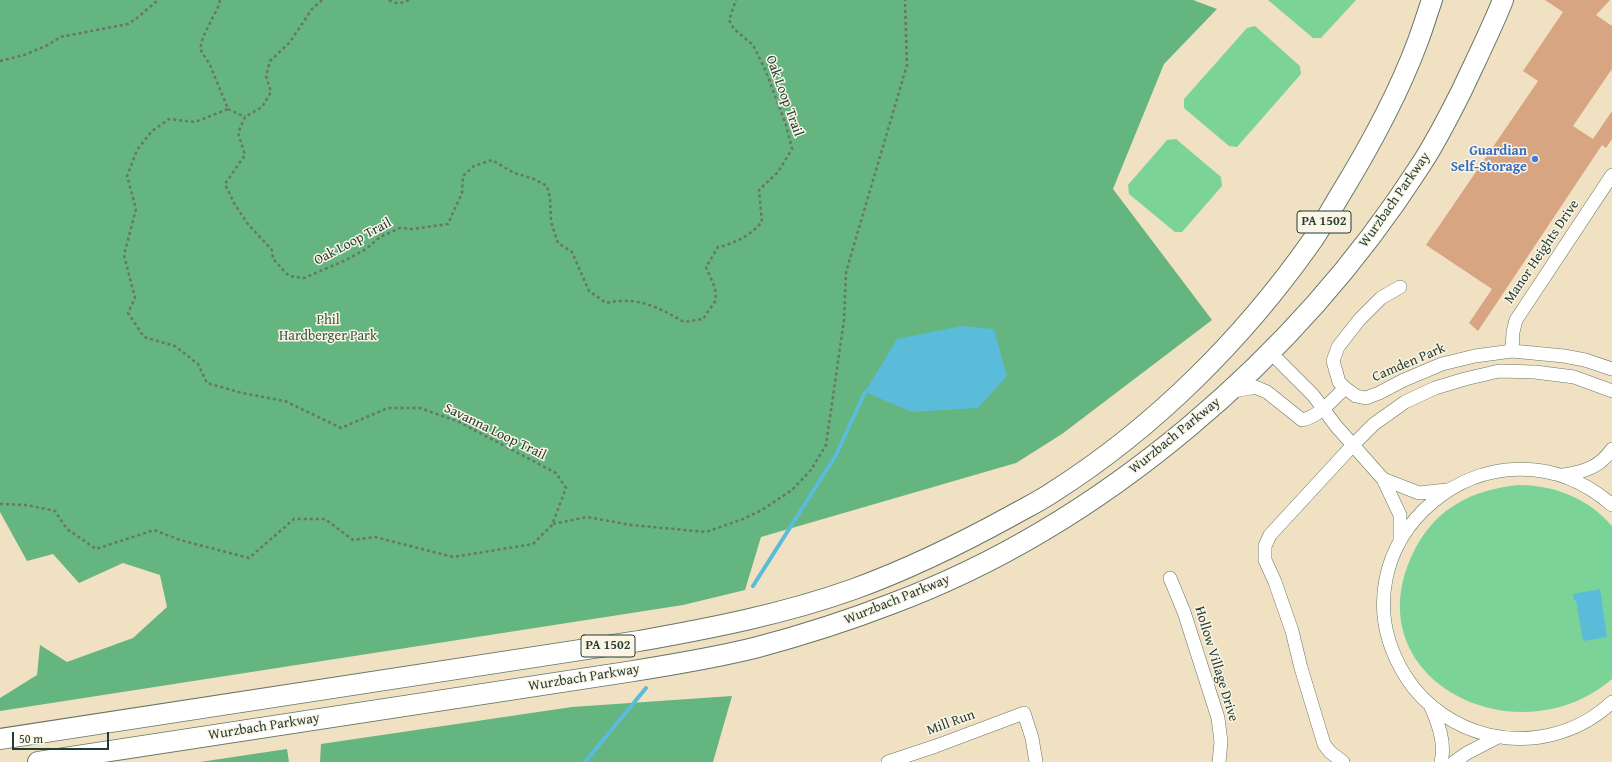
<!DOCTYPE html>
<style>
body{margin:0}
#map{position:relative;width:1612px;height:762px;overflow:hidden;background:#efe1c1;font-family:"Gentium Book Plus",serif}
canvas{display:block}
.scale{position:absolute;left:12px;top:732px;width:97px;height:18px;box-sizing:border-box;border:2px solid #1f3d34;border-top:0;padding-left:5px;font-size:12px;line-height:14px;white-space:nowrap;color:#1f3d34;-webkit-text-stroke:3px #fcf5e5;paint-order:stroke}
</style>
<div id="map">
<canvas width="1612" height="762"></canvas>
<div class="scale">50 m</div>
</div>
<script>
const g = document.querySelector('canvas').getContext('2d');
g.lineJoin = 'round';
function fillPath(path, color) {
  g.fillStyle = color;
  g.fill(path, 'evenodd');
}
function strokePath(path, color, width, dash) {
  g.strokeStyle = color;
  g.lineWidth = width;
  g.lineCap = dash ? 'butt' : 'round';
  g.setLineDash(dash || []);
  g.stroke(path);
}
function label(font, color, halo, rows, align = 'center') {
  g.font = font + ' "Gentium Book Plus",serif';
  g.lineWidth = 3;
  g.setLineDash([]);
  g.textBaseline = 'middle';
  g.strokeStyle = halo;
  g.fillStyle = color;
  for (const [text, x, y, turn = 0] of rows) {
    g.save();
    g.translate(x, y);
    g.rotate((+turn || 0) * Math.PI / 180);
    g.textAlign = isNaN(turn) ? turn : align;
    if (halo) g.strokeText(text, 0, 0);
    g.fillText(text, 0, 0);
    g.restore();
  }
}
fillPath(new Path2D(`
 M 1268,0 L 1356,0 L 1321,38 L 1313,38 Z
 M 1255,26 L 1300,66 L 1301,74 L 1237,147 L 1229,146 L 1184,108 L 1184,99 L 1247,28 Z
 M 1176,139 L 1221,177 L 1222,186 L 1182,232 L 1175,232 L 1129,194 L 1128,185 L 1167,140 Z
 M 1518,485 C 1554,485 1588,498 1612,526 L 1612,679 C 1515,762 1349,677 1415,549 C 1437,507 1473,490 1518,485 Z`), '#7bd398');
fillPath(new Path2D(`
 M 0,0 L 1193,0 L 1217,9 L 1164,64 L 1113,189 L 1212,320 L 1062,434 L 1016,463 L 761,537 L 745,590 L 683,605 L 0,711 L 0,698 L 37,675 L 40,645 L 67,662 L 133,638 L 167,607 L 160,575 L 123,563 L 79,583 L 53,554 L 27,561 L 0,512 Z
 M 732,696 L 713,762 L 320,762 L 321,744 L 572,707 Z
 M 287,749 L 289,762 L 200,762 Z`), '#64b580');
fillPath(new Path2D(`
 M 962,326 L 994,329 L 1007,376 L 978,408 L 912,412 L 865,392 L 897,339 Z
 M 1600,589 L 1607,637 L 1583,641 L 1576,600 L 1574,600 L 1573,594 Z`), '#5abcd8');
strokePath(new Path2D(`
 M 753,586 L 836,455 L 865,392
 M 585,762 L 646,688`), '#5abcd8', 4);
fillPath(new Path2D(`
 M 1545,0 L 1610,0 L 1596,15 L 1612,26 L 1612,69 L 1573,126 L 1593,139 L 1612,111 L 1612,139 L 1606,148 L 1602,145 L 1478,331 L 1469,323 L 1492,289 L 1426,245 L 1538,81 L 1523,71 L 1563,12 Z`), '#d8a583');
const minor = new Path2D(`
 M 1400,287 L 1381,298 L 1359,320 L 1338,347 L 1333,361 L 1339,382 L 1345,388 L 1356,396 L 1366,398 L 1379,393 L 1404,380 L 1442,364 L 1475,356 L 1512,351 L 1564,356 L 1585,360 L 1612,369
 M 1512,351 L 1513,332 L 1516,320 L 1612,175
 M 1270,352 L 1313,395 L 1336,426 L 1383,479 L 1400,515 L 1400,540
 M 1229,392 L 1255,387 L 1267,392 L 1302,420 C 1320,416 1332,400 1345,388
 M 1563,475 C 1584,472 1600,467 1612,449
 M 1383,479 L 1419,493 L 1447,490
 M 1612,505 C 1492,401 1322,544 1406,677 C 1425,707 1456,727 1489,735 C 1533,745 1579,733 1612,702
 M 1170,578 L 1184,612 L 1218,718 L 1221,742 L 1219,762
 M 1430,705 C 1438,722 1446,743 1441,762
 M 888,762 L 936,746 L 1024,713 L 1032,738 L 1036,762
 M 1343,762 L 1330,752 L 1324,744 L 1301,668 L 1292,631 L 1275,582 L 1265,560 L 1265,546 L 1270,535 L 1353,445 L 1374,424 L 1405,402 L 1435,388 L 1465,379 L 1499,371 L 1535,372 L 1574,377 L 1612,391
 M 1454,762 L 1467,753 L 1498,737`);
const highway = new Path2D(`
 M 0,739 L 639,641 C 712,628 784,614 854,589 C 909,569 960,544 1011,516 C 1025,508 1040,501 1053,492 C 1154,428 1243,339 1312,241 C 1322,226 1331,210 1340,195 C 1370,146 1398,95 1418,41 C 1423,28 1427,14 1432,0
 M 38,762 L 627,672 C 671,665 715,658 758,647 C 803,635 847,621 891,604 C 1103,525 1298,356 1420,166 C 1436,142 1449,116 1462,90 C 1476,60 1491,30 1503,0`);
strokePath(minor, '#687665', 14);
strokePath(highway, '#687665', 22);
strokePath(new Path2D(`
 M 322,0 L 312,9 L 290,42 L 270,61 L 266,76 L 271,92 L 262,107 L 245,117 L 238,133 L 245,155 L 225,184 L 234,203 L 247,223 L 272,250 L 273,259 L 289,276 L 304,278 L 346,260 L 366,249 L 380,237 L 400,228 L 412,229 L 448,224 L 462,193 L 463,176 L 474,166 L 492,160 L 514,173 L 534,179 L 547,186 L 550,198 L 551,222 L 558,243 L 572,252 L 589,291 L 606,303 C 637,296 658,307 684,322 L 703,319 L 716,300 L 715,288 L 706,267 L 718,247 C 734,244 751,235 762,222 L 759,190 L 778,172 L 792,149 L 786,125 L 765,69 L 753,45 L 734,29 L 729,20 L 736,0
 M 389,0 C 396,5 402,3 409,0
 M 0,61 L 24,55 L 48,45 L 60,37 L 128,24 L 137,18 L 158,0
 M 228,109 L 245,117
 M 0,504 L 27,505 L 55,511 L 67,529 L 96,549 L 154,530 L 180,540 L 249,558 L 294,519 L 325,519 L 353,540 L 375,537 L 453,557 L 533,544 L 552,525 L 566,488 L 556,473 L 459,422 L 420,408 L 388,408 L 341,428 L 285,401 L 242,393 L 207,383 L 198,364 L 175,346 L 144,337 L 128,313 L 135,298 L 124,255 L 136,209 L 127,176 L 137,150 L 152,131 L 169,119 L 195,122 L 228,109 L 210,65 L 200,49 L 203,37 L 219,5 L 220,0
 M 553,524 L 587,517 L 631,525 L 706,532 L 743,519 L 762,510 L 792,490 L 811,470 L 826,445 L 844,320 L 846,272 L 907,65 L 905,0`), '#687665', 2.5, [3, 3]);
strokePath(minor, '#fff', 13);
strokePath(highway, '#fff', 20);
for (const [x, y, r, color] of [
 [1535,159,4,"#3f7fe0"]
]) {
  const dot = new Path2D();
  dot.arc(x, y, r, 0, 2 * Math.PI);
  g.fillStyle = color;
  g.fill(dot);
  strokePath(dot, '#fcf5e5', 1.5);
}
for (const [x, y, w] of [
 [1324,222,54],
 [608,646,54]
]) {
  const box = new Path2D();
  box.roundRect(x - w / 2, y - 11, w, 22, 3);
  g.fillStyle = '#fcf5e5';
  g.fill(box);
  strokePath(box, '#1f3d34', 1);
}
label('bold 13px', '#1f3d34', null, [
 ["PA 1502",1324,222],
 ["PA 1502",608,646]
]);
label('14px', '#1f3d34', '#fcf5e5', [
 ["Oak Loop Trail",784,96,70],
 ["Wurzbach Parkway",1395,200,-55],
 ["Oak Loop Trail",353,242,-28],
 ["Manor Heights Drive",1542,252,-56],
 ["Camden Park",1409,363,-23],
 ["Savanna Loop Trail",495,432,26],
 ["Wurzbach Parkway",1175,436,-39],
 ["Wurzbach Parkway",897,600,-22],
 ["Hollow Village Drive",1216,664,73],
 ["Wurzbach Parkway",584,678,-9],
 ["Mill Run",951,723,-20],
 ["Wurzbach Parkway",264,727,-9]
]);
label('bold 14px', '#366cbe', '#fcf5e5', [
 ["Guardian",1527,151],
 ["Self-Storage",1527,167]
], 'right');
label('14px', '#315b48', '#fcf5e5', [
 ["Phil",328,320],
 ["Hardberger Park",328,336]
]);
</script>
